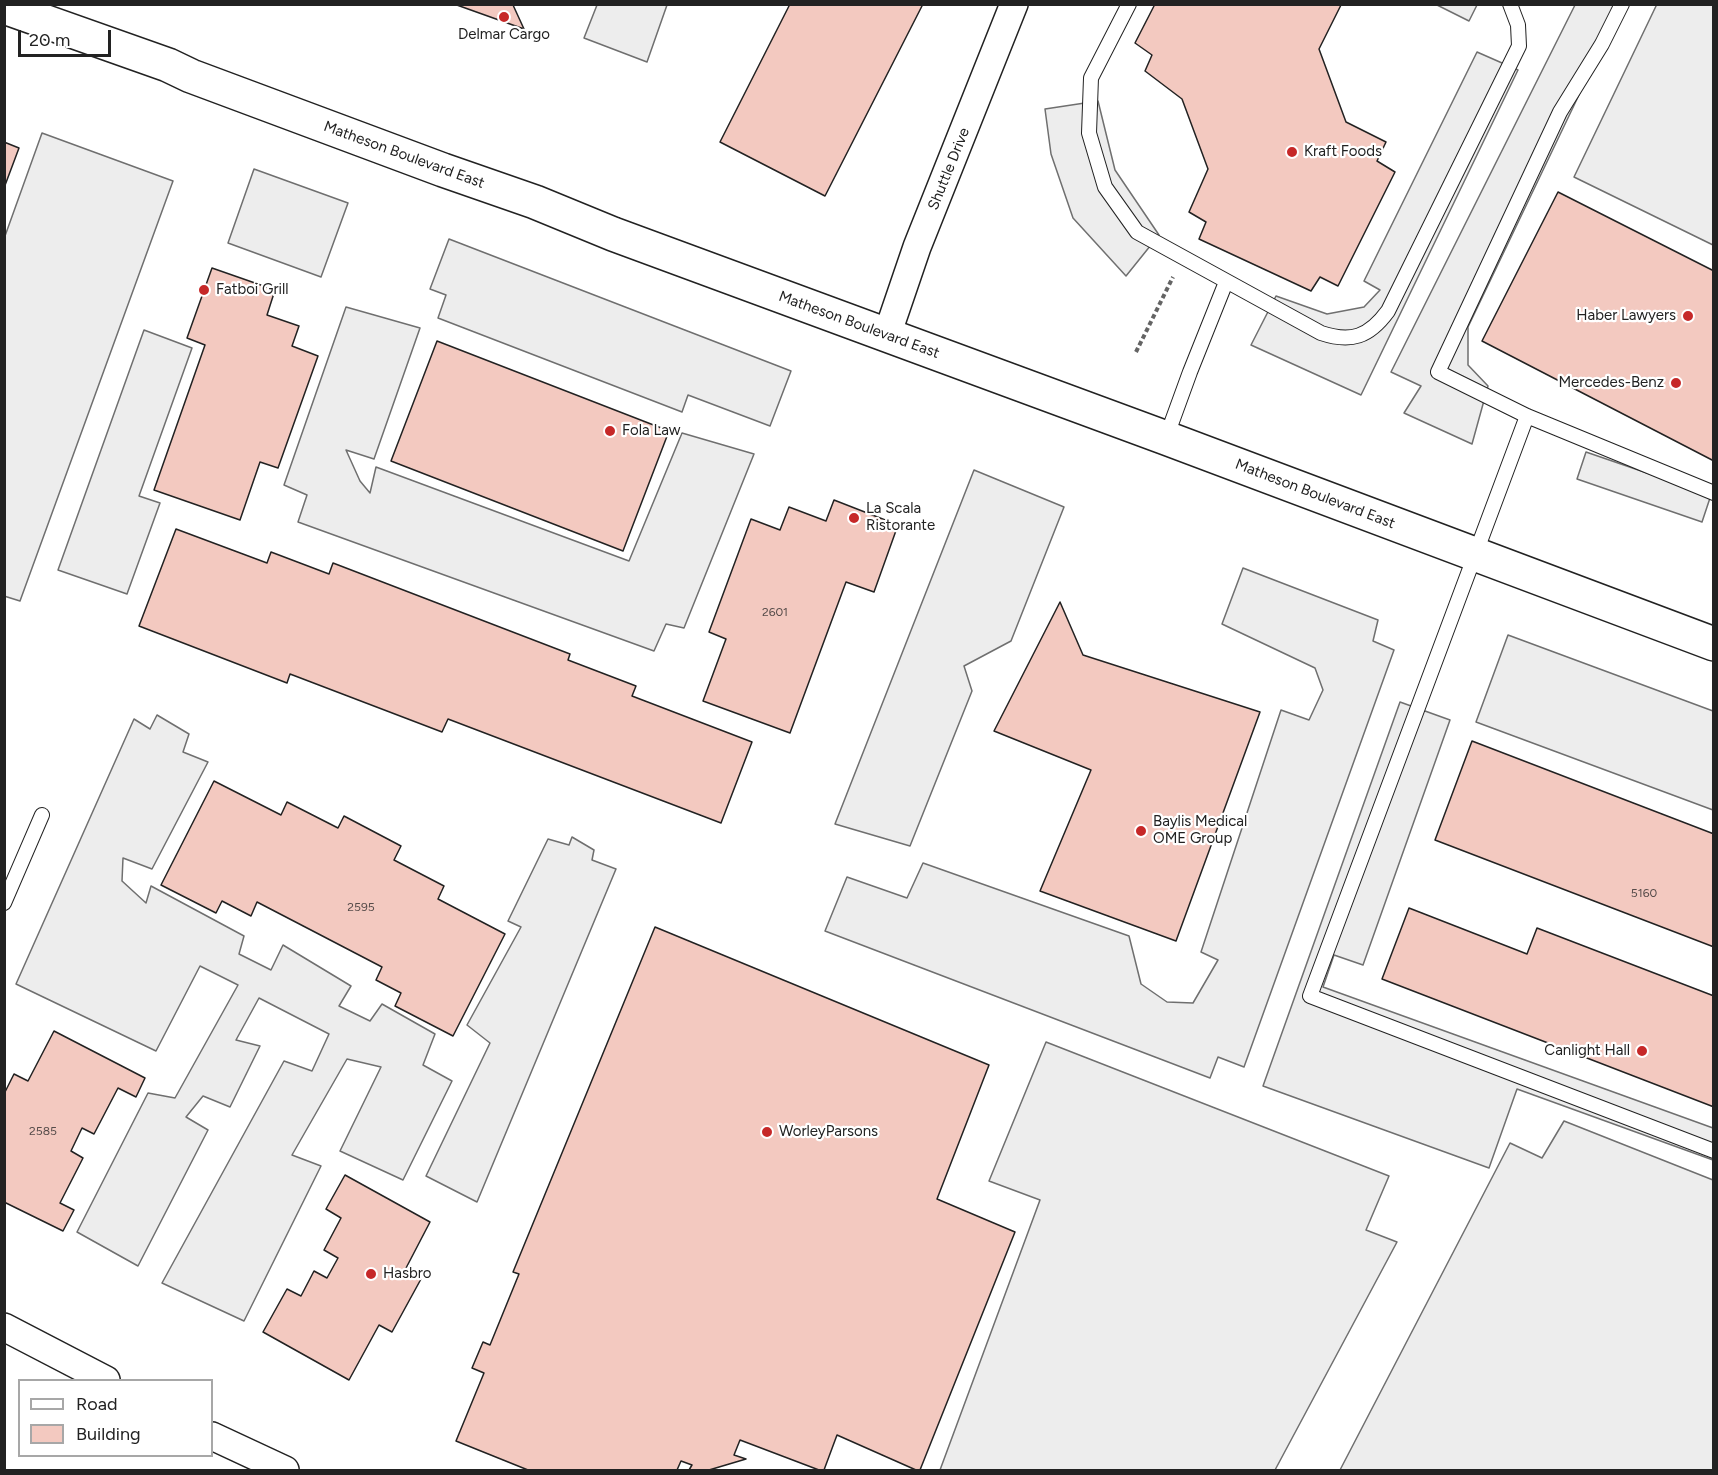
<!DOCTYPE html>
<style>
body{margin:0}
#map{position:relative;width:1718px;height:1475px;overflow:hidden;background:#fff;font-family:Figtree,sans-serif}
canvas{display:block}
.frame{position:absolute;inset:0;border:6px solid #222;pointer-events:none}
.legend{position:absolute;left:18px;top:1379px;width:195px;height:78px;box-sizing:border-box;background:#fff;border:2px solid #a7a7a7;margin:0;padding:8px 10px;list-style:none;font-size:18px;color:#222}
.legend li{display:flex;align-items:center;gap:12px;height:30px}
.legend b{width:30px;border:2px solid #a7a7a7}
.scale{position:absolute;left:18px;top:30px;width:93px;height:27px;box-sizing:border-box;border:3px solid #222;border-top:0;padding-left:8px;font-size:18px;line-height:21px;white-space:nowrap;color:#222;-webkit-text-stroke:4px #fff;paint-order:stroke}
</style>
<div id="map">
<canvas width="1718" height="1475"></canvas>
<div class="frame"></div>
<ul class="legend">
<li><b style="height:8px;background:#fff"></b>Road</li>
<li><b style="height:16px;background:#f3c9c0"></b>Building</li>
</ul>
<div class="scale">20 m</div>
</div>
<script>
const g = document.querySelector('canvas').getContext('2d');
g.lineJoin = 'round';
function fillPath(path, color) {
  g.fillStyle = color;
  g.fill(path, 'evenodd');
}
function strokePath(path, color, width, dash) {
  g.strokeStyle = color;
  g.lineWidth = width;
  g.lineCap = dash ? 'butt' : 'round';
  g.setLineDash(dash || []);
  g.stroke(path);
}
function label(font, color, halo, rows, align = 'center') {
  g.font = font + ' Figtree,sans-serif';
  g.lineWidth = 4.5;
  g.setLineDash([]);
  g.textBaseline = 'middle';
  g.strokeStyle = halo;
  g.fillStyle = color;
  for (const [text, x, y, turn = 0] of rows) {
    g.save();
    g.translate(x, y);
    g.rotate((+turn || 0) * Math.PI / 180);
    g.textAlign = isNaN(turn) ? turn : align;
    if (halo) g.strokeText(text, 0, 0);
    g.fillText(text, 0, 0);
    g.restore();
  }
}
const parking = new Path2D(`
 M 1657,4 L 1713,5 L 1713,245 L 1574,177 Z
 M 597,5 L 667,5 L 647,62 L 584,38 Z
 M 1437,5 L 1477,5 L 1469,21 Z
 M 1575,5 L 1622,5 L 1468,327 L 1468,365 L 1488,386 L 1472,444 L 1404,413 L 1421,386 L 1391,372 Z
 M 1477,52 L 1518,70 L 1361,395 L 1251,345 L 1276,296 L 1327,314 L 1364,307 L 1380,290 L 1364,281 Z
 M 1098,101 L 1115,170 L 1159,235 L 1126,276 L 1073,218 L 1051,154 L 1045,109 Z
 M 42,133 L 173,181 L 20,601 L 4,596 L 5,236 Z
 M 254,169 L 348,203 L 321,277 L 228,243 Z
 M 449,239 L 791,371 L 770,426 L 688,395 L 682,412 L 438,318 L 446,295 L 430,289 Z
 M 346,307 L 420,328 L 374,459 L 346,450 L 360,481 L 370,493 L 376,467 L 629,561 L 682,433 L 754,454 L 684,628 L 666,624 L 654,651 L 298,522 L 307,495 L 284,485 Z
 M 144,330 L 192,348 L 139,496 L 160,503 L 127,594 L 58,570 Z
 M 1586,452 L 1711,495 L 1702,522 L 1577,479 Z
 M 974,470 L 1064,507 L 1011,641 L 964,666 L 972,691 L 910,846 L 835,824 Z
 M 1243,568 L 1378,620 L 1373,641 L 1394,650 L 1244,1067 L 1218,1057 L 1210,1078 L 825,931 L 847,877 L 907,898 L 923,863 L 1129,936 L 1141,984 L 1167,1002 L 1193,1003 L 1218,960 L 1201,952 L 1281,710 L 1309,720 L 1323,690 L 1315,668 L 1222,624 Z
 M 1508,635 L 1713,711 L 1713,810 L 1476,722 Z
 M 1400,702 L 1450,720 L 1363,965 L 1334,955 L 1323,987 L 1713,1128 L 1713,1160 L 1517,1089 L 1489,1168 L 1263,1086 Z
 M 157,715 L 189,734 L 183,752 L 208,762 L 152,869 L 123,858 L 122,881 L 146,903 L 151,886 L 244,936 L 239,954 L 271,970 L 283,945 L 351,986 L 339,1006 L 370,1021 L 382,1004 L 435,1034 L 423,1065 L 452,1081 L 403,1180 L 340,1151 L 381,1067 L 347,1059 L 292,1155 L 321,1166 L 244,1321 L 162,1283 L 284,1061 L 312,1071 L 329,1034 L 259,998 L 236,1040 L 260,1046 L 230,1107 L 203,1096 L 186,1117 L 208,1130 L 138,1266 L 77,1232 L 148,1093 L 175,1098 L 238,985 L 200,966 L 156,1051 L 16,984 L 134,719 L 150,729 Z
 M 572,837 L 594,850 L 592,860 L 616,869 L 477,1202 L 426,1176 L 490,1043 L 467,1025 L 521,927 L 508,921 L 548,839 L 569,845 Z
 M 1046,1042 L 1389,1176 L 1366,1230 L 1397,1242 L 1275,1470 L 940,1470 L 1040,1200 L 989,1181 Z
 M 1564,1121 L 1713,1180 L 1713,1470 L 1340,1470 L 1510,1143 L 1542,1158 Z`);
fillPath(parking, '#ededed');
strokePath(parking, '#6f6f6f', 1.5);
const building = new Path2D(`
 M 454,4 L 515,4 L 513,5 L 524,29 Z
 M 790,4 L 923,4 L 825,196 L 720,142 Z
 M 1155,4 L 1341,5 L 1319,49 L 1346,122 L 1386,142 L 1377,161 L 1395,172 L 1338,286 L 1320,277 L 1311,291 L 1199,239 L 1206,222 L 1189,212 L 1208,169 L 1182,99 L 1145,71 L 1152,55 L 1135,43 Z
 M 4,142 L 19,148 L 4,188 Z
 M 1558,192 L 1714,271 L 1714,461 L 1482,341 Z
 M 212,268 L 275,290 L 267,315 L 299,326 L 292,346 L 318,356 L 278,468 L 260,462 L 240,520 L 154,490 L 205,345 L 187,338 Z
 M 437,341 L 669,431 L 623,551 L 391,461 Z
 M 834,500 L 898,525 L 874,592 L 846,582 L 790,733 L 703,701 L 726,639 L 709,632 L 751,519 L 780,530 L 789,507 L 826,521 Z
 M 176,529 L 267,563 L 271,552 L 329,574 L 333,563 L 570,654 L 568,660 L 636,686 L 632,696 L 752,742 L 721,823 L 448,719 L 442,732 L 290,674 L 287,683 L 139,626 Z
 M 1060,602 L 1083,655 L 1260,712 L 1176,941 L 1040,891 L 1091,770 L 994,731 Z
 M 1472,741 L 1714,834 L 1714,947 L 1435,840 Z
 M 214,781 L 281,815 L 287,802 L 338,828 L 344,816 L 401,846 L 394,860 L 444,886 L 438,899 L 505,934 L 453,1036 L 395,1006 L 401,993 L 376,980 L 382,967 L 309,929 L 257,902 L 251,916 L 222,901 L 216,913 L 161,885 Z
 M 1409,908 L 1527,954 L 1537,928 L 1714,996 L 1714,1107 L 1382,979 Z
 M 655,927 L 989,1065 L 937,1199 L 1015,1232 L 920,1470 L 916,1470 L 837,1435 L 824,1470 L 819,1470 L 740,1440 L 734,1455 L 746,1459 L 709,1470 L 689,1470 L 692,1465 L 681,1461 L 677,1470 L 528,1470 L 456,1441 L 484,1373 L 472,1368 L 483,1342 L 490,1345 L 519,1274 L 513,1272 Z
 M 54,1031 L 145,1078 L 136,1097 L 118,1088 L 94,1134 L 82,1128 L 71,1151 L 83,1158 L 60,1203 L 74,1210 L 63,1231 L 4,1202 L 4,1094 L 14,1074 L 28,1081 Z
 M 345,1175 L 430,1222 L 405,1270 L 421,1279 L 392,1332 L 379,1325 L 349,1380 L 263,1332 L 287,1289 L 301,1296 L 314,1271 L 327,1278 L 338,1258 L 324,1250 L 341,1218 L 326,1209 Z`);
fillPath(building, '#f3c9c0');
strokePath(building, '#222', 1.5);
const lane = new Path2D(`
 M 1129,4 L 1091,78 L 1089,133 L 1105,187 L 1137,232 L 1321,333 C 1351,343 1369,337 1388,311 L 1519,46 L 1518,25 L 1510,4
 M 1622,4 L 1602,44 L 1560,112 L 1438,372 L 1527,416 L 1714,493
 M 1527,416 L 1310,996 L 1714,1151
 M 1166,438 L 1190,372 L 1226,282
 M 4,903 L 42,815`);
const street = new Path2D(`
 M 887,335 L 917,247 L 1014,4
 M 4,1327 L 106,1380
 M 212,1436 L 285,1470`);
const secondary = new Path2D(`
 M 4,7 L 168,65 L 191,76 L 443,170 L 535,202 L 613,234 L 1166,438 L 1714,644`);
strokePath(lane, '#222', 16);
strokePath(street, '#222', 30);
strokePath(secondary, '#222', 36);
strokePath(new Path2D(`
 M 1136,352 L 1173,277`), '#646464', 4, [4.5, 3]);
strokePath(lane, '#fff', 14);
strokePath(street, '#fff', 27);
strokePath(secondary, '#fff', 33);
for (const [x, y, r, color] of [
 [504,17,6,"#c62828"],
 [1292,152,6,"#c62828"],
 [204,290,6,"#c62828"],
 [1688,316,6,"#c62828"],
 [1676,383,6,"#c62828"],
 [610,431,6,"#c62828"],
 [854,518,6,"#c62828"],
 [1141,831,6,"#c62828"],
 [1642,1051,6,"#c62828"],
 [767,1132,6,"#c62828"],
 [371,1274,6,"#c62828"]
]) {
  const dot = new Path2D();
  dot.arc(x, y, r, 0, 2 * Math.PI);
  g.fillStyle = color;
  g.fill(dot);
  strokePath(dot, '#fff', 2);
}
label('12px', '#564c4a', null, [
 ["2601",775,612],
 ["5160",1644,893],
 ["2595",361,907],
 ["2585",43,1131]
]);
label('15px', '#222', '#fff', [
 ["Delmar Cargo",504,35,"center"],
 ["Kraft Foods",1304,152],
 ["Fatboi Grill",216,290],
 ["Haber Lawyers",1676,316,"right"],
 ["Mercedes-Benz",1664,383,"right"],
 ["Fola Law",622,431],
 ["La Scala",866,509],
 ["Ristorante",866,526],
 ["Baylis Medical",1153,822],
 ["OME Group",1153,839],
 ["Canlight Hall",1630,1051,"right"],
 ["WorleyParsons",779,1132],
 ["Hasbro",383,1274]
], 'left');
label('15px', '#222', '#fff', [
 ["Matheson Boulevard East",404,155,20],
 ["Shuttle Drive",949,169,-68],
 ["Matheson Boulevard East",859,325,20],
 ["Matheson Boulevard East",1315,494,21]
]);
</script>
